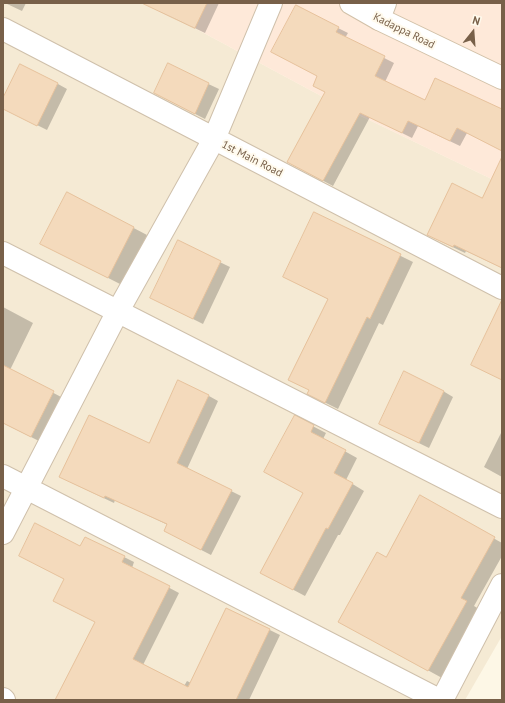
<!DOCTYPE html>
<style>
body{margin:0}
#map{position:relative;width:505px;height:703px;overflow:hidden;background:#fdf7e6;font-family:"PT Sans",sans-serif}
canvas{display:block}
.frame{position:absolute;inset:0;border:4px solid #786049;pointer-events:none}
.north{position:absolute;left:453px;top:12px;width:40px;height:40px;-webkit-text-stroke:3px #fffaed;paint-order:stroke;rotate:17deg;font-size:11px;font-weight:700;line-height:16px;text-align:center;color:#786049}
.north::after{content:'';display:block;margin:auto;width:14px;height:18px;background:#786049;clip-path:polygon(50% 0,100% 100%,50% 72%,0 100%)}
</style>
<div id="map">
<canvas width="505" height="703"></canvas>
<div class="frame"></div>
<div class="north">N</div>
</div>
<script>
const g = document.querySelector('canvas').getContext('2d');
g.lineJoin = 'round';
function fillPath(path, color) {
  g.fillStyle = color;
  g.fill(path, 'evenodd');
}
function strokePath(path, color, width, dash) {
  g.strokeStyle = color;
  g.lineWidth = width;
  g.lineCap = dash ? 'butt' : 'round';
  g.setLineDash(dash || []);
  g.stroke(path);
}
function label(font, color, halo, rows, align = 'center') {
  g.font = font + ' "PT Sans",sans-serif';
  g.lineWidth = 4;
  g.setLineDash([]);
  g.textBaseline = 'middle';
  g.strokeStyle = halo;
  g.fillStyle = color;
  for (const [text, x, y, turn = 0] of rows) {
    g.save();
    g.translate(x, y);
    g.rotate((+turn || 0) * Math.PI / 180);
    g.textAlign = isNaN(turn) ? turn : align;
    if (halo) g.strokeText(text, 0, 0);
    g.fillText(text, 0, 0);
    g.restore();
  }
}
fillPath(new Path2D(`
 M 3,3 L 148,3 L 338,105 L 502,184 L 502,636 L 465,700 L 3,700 Z`), '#f5ead4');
fillPath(new Path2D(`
 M 148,3 L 502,3 L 502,184 L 338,105 Z`), '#fee9d9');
fillPath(new Path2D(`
 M 5,3 L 26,3 L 22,11 Z
 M 153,3 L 219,3 L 205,33 L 161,12 Z
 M 338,28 L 348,33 L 345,38 L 394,63 L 385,82 L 425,102 L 502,110 L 502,150 L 467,133 L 460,146 L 418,126 L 412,138 L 370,117 L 333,186 L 297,167 L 326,92 L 319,76 L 282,57 Z
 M 168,65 L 219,89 L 205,119 L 164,98 Z
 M 58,84 L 67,89 L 47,130 L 3,108 L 3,100 Z
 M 502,176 L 502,268 L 466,251 L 465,253 L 440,241 L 482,199 Z
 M 67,193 L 147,235 L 122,285 L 55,251 Z
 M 315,214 L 413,262 L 383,325 L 379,323 L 338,409 L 320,400 L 310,390 L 328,299 L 284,277 Z
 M 178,242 L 230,267 L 203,324 L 161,303 Z
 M 3,307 L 33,323 L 10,370 L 63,398 L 41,442 L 3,423 Z
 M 443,391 L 453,397 L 429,448 L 390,429 Z
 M 209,396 L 218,401 L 187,469 L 241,496 L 211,555 L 174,536 L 168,525 L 115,500 L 114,503 L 70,482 L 149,445 Z
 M 295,417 L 326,433 L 323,439 L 357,458 L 346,480 L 364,491 L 340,535 L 338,535 L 305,596 L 273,579 L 304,493 Z
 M 502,431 L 502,477 L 484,467 Z
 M 420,497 L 502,543 L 502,556 L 474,606 L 479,609 L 442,678 L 353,629 L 386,558 Z
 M 81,547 L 124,557 L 134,562 L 132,568 L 179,593 L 143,665 L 184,686 L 187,681 L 191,683 L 227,609 L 280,635 L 249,700 L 66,700 L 96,622 Z`), '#0003');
const building = new Path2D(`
 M 142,3 L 207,3 L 195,28 Z
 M 296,5 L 339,27 L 336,32 L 385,56 L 375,76 L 425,100 L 435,78 L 502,109 L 502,151 L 457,128 L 450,141 L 408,121 L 402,133 L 360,113 L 323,181 L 287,162 L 325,92 L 313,86 L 317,76 L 271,52 Z
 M 168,63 L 209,83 L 195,114 L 154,93 Z
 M 20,64 L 58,83 L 37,126 L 3,109 L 3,98 Z
 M 502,157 L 502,268 L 454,245 L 453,247 L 427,235 L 452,183 L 482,198 Z
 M 67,192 L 134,227 L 108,278 L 40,244 Z
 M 314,212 L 401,254 L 370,319 L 367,317 L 325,403 L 307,394 L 309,390 L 288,380 L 328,299 L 283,277 Z
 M 178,240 L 221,261 L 193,319 L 150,298 Z
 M 502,300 L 502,380 L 471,365 Z
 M 3,365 L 54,391 L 31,437 L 3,423 Z
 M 404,371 L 444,391 L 419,443 L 379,424 Z
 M 178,380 L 209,395 L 177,463 L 232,490 L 201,550 L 164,531 L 167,524 L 105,496 L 104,498 L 59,477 L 89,415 L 149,443 Z
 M 295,415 L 314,425 L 311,432 L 346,450 L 334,473 L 353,483 L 328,529 L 326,528 L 293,590 L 260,573 L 303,493 L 264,472 Z
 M 420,495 L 495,537 L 461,598 L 467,601 L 428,671 L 338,622 L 377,552 L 386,557 Z
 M 35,523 L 80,546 L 85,537 L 125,556 L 122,562 L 170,586 L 133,659 L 188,687 L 226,608 L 270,629 L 236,700 L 55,700 L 95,622 L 53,601 L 64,579 L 19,556 Z`);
fillPath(building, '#f4dabc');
strokePath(building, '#e7c29c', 1);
const street = new Path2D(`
 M 379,19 L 385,3
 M 3,29 L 502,288
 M 3,253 L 502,507
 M 3,476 L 439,700
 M 3,533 L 118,311 L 214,139 L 271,3
 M 3,699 L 4,700
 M 442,700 L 502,585`);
const secondary = new Path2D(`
 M 351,3 L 379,19 L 502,78`);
strokePath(street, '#cfc0ab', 24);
strokePath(secondary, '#d2c1a8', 24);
strokePath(street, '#fff', 22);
strokePath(secondary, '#fff', 22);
label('11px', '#786049', '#fffaed', [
 ["Kadappa Road",404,31,26],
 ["1st Main Road",252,159,27]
]);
</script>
